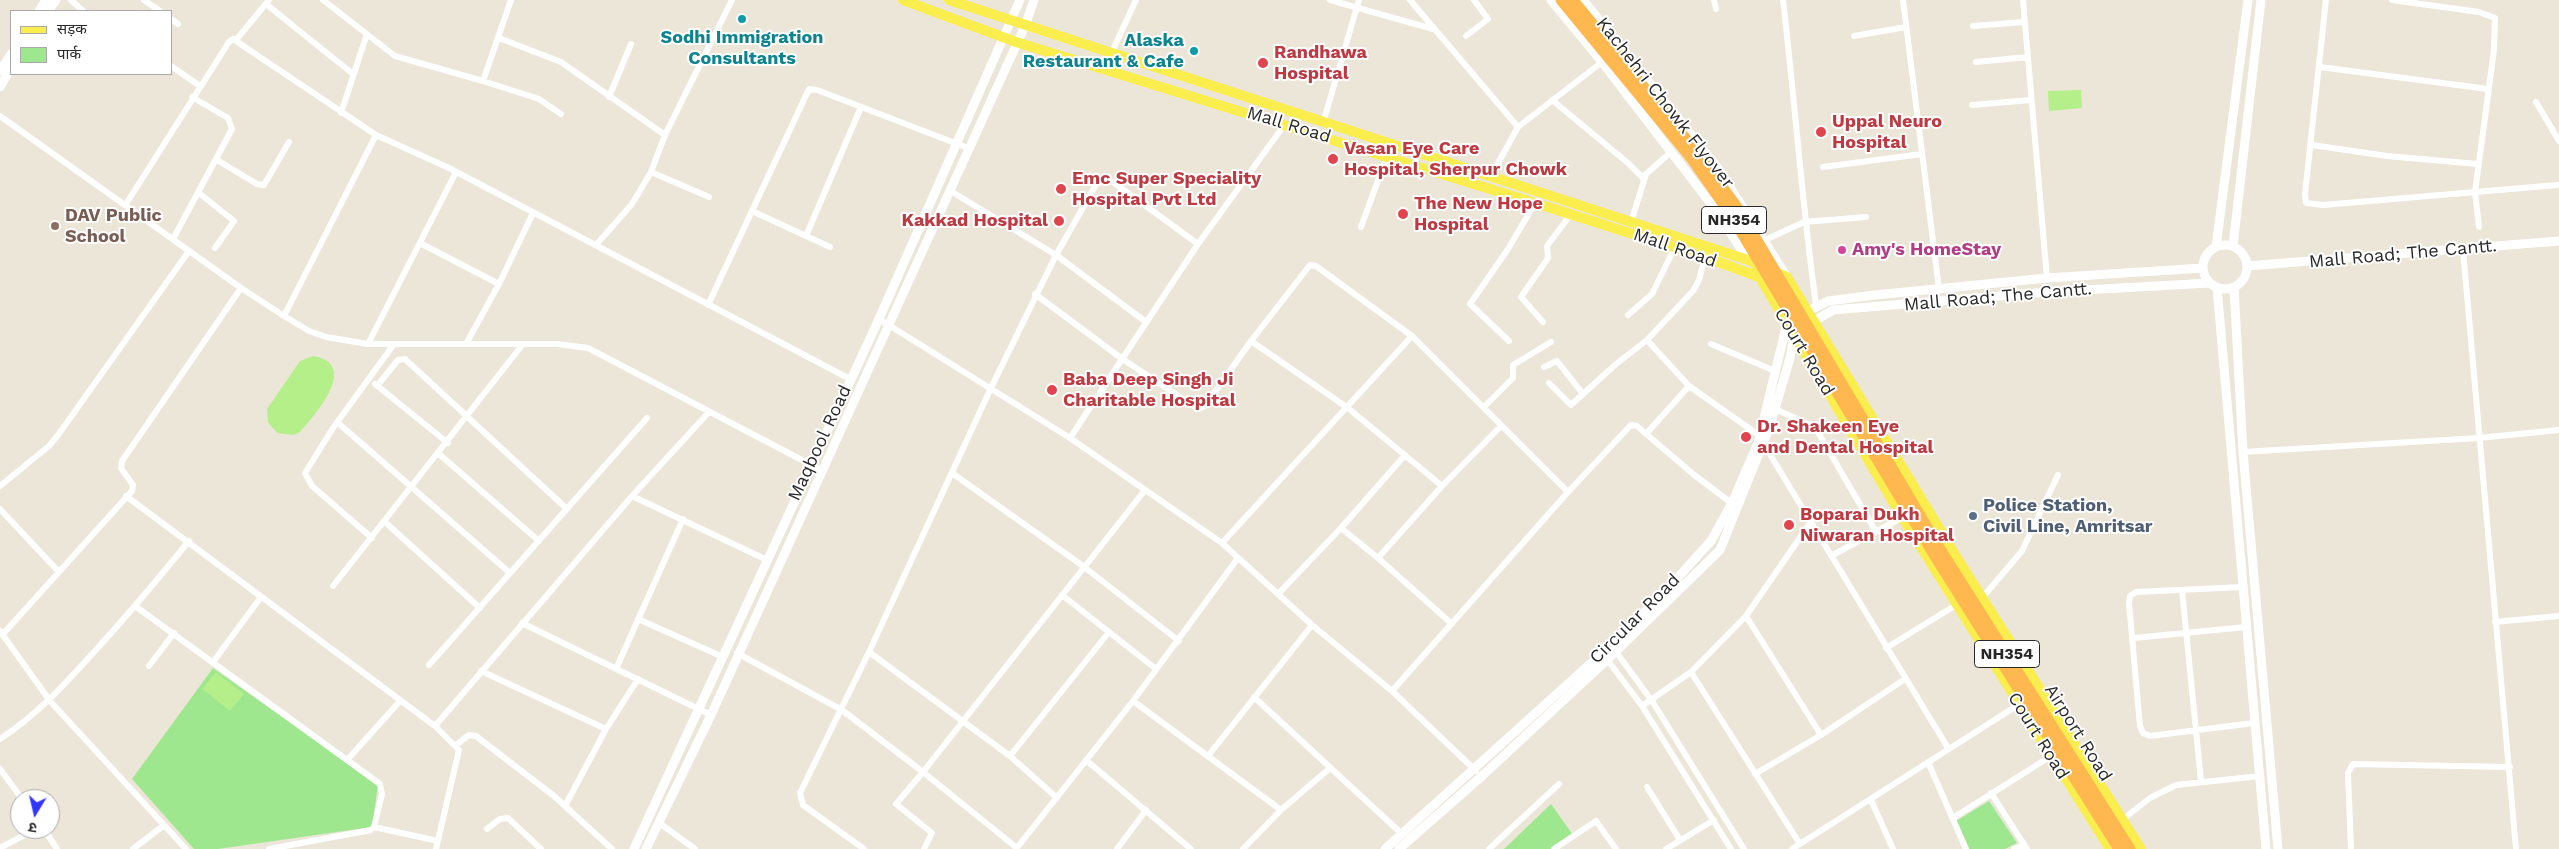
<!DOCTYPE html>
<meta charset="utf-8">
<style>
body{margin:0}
#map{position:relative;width:2559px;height:849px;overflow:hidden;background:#ece6d8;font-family:"Work Sans","Noto Sans Devanagari",sans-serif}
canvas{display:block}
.legend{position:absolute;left:10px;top:10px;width:162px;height:65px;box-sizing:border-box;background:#fff;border:1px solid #a9a9a9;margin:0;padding:6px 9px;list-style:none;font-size:15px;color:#282828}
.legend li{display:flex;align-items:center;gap:10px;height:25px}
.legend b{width:25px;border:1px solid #a9a9a9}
.north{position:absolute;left:10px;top:789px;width:50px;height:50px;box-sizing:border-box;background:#fff;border:1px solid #a9a9a9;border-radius:50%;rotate:189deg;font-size:14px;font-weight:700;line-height:20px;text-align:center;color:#282828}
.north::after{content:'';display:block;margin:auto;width:18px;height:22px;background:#3137ff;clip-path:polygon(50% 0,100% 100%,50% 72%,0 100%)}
</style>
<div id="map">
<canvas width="2559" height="849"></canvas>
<ul class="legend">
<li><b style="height:6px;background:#faee4e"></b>सड़क</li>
<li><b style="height:14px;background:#9fe78f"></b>पार्क</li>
</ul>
<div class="north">उ</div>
</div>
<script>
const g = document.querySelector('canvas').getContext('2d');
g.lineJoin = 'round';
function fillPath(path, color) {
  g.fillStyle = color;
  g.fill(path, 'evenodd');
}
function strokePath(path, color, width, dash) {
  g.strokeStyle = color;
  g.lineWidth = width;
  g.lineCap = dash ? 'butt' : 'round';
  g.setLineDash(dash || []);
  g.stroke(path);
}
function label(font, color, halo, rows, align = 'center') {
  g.font = font + ' "Work Sans",sans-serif';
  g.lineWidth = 4;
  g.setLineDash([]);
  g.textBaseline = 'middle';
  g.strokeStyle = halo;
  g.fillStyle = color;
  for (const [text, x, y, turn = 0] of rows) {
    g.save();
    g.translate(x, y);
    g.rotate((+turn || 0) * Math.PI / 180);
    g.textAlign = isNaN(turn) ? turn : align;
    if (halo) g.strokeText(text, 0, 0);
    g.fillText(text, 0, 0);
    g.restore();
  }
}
fillPath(new Path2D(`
 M 213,668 L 378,785 L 372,827 L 218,849 L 194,849 L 132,779 Z
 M 1989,801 L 2017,843 L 2005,849 L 1969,849 L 1956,821 Z
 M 1551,804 L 1573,835 L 1551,849 L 1504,849 Z`), '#9fe78f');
fillPath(new Path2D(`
 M 2081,90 L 2082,108 L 2049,111 L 2048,91 Z
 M 313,356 C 360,364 316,414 300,432 L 294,435 L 277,433 L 268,422 L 267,409 L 300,361 Z
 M 216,672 L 244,694 L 230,711 L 202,689 Z`), '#b4ef8a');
strokePath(new Path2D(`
 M 71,0 L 83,11
 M 144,0 L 160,11
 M 323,0 L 395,56 L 483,81 L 511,0
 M 1330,0 L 1433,29
 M 1410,0 L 1518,127 L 1491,176
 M 1714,0 L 1716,9
 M 1783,0 C 1795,102 1802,204 1816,305
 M 1903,0 L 1939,289
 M 2023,0 L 2047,278
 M 2326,0 L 2305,194 L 2306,203 L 2323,205 L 2558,185
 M 2392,0 L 2479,12 L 2495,18 L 2494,50 L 2475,192 L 2479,227
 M 266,4 L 353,74
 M 171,19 L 178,24
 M 1973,26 L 2024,22
 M 1466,36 L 1488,19 L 1474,0
 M 1854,36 L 1906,27
 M 499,38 L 561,62 L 665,135
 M 236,40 L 269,0
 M 1111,54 L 1136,0
 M 1976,62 L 2028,57
 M 171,66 L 200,86
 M 2320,67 L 2488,89
 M 483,81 L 539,99 L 561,114
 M 609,97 L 631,44
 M 1552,100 L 1628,163 L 1643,178
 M 2536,102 L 2559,141
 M 1972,105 L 2031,100
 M 341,113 L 367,34
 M 0,116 L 241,288 L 284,316 L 309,331 L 326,337 L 368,344 L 557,344 L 588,348 L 821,470
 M 1323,123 L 1359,0
 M 1518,127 L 1602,62
 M 2312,145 L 2387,156 L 2478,164
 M 217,160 L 257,184 L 264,185 L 289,142
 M 1823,167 L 1922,154
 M 651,172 L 709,197
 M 199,193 L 234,221 L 215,248
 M 126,204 L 229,42 L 233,39 L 376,135 L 449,168 L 850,379
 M 752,211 L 830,247
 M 1631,222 L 1646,174 L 1671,152
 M 1361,227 L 1387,156
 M 806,236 L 861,107
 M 173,239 L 232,129 L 228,118 L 192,97
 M 1765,240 L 1804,222 L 1866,217
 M 420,243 L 499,284
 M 596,245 L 632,204 L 651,172 L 665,135 L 732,0
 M 2463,250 L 2516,849
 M 1705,257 L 1699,280 L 1693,291 L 1647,340 L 1689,386 L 1760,436
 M 1035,294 L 1121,358 L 1198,409 L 1205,406 L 1251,341 L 1310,265 L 1316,266 L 1412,336
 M 708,305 L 809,89 L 817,90 L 968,148
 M 1628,315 L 1652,294 L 1675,247
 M 284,316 L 376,135
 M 879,319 L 1070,438 L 1222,543 L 1312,625 L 1392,691 L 1476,771
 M 1146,322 L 1056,255 L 1097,183 L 1103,179 L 1113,182 L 1198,244
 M 1543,322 L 1521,297 L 1548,258 L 1547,246 L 1571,214
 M 1251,341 L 1348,408 L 1442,486
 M 1509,341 L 1470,304 L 1508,249 L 1535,203
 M 368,344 L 456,172
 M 466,344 L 499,284 L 533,213
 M 1711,344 L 1775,371
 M 1544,367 L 1557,361 L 1583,394
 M 1549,383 L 1571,405 L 1616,364 L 1647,340
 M 375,384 L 448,443
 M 377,386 L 398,360 L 405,359 L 567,509
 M 1484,407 L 1513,378 L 1513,365 L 1551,342
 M 1775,409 L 1815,427 L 1876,532
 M 337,422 L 510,573
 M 1646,434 L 1689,386
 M 1070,438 L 1198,244 L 1285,124
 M 1763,443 L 1948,748
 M 2243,452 L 2479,438 L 2559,430
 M 439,454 L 539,541
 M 952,473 L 1083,566 L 1179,641
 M 0,486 L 49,446 L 58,435 L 189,251
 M 126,496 L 435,726
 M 632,496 L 767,560
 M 0,509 L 58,571
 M 385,522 L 480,608
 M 1341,528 L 1405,455
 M 372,538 L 312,486 L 305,473 L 333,428 L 394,344
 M 1222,543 L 1412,336 L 1568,492
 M 1831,556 L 1903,517
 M 1378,558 L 1452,624
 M 333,586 L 523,344
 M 2243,587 L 2136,592 L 2130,596 L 2129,603 L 2140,726 L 2143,733 L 2150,736 L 2254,723
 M 2182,590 L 2201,781
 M 1279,593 L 1341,528 L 1378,558 L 1442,486 L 1501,426
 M 1062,595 L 1156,669
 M 1982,598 L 2022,551 L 2058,475
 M 135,606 L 380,784 L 382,794 L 374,827 L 371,830 L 269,849
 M 1746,616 L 1821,735
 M 638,619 L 723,657
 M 2495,622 L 2559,616
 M 522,623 L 711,715
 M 0,631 L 50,701 L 186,849
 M 3,634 L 132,491 L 133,485 L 121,468 L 122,461 L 241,288
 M 2134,638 L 2246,627
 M 1886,648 L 1956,605
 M 1614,649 L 1652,701 L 1744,849
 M 869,652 L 1010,756 L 1056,797
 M 737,653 L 842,710 L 923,772 L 1145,490
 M 1606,658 L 1642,706 L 1731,849
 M 213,662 L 261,597
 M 429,665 L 647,418
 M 149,666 L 174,633
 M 616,669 L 683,519
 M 481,671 L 606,729
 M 1691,672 L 1746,616 L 1810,523
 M 1392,691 L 1568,492 L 1631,425 L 1637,426 L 1693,474 L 1734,505
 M 1254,697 L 1402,834
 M 1133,701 L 1281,810
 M 1642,706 L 1691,672 L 1800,844
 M 0,739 C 38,714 64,685 94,652 C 127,616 158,579 189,541
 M 456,745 L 469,735 L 476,736 L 554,796 L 612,849
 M 1010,756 L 1109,632
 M 1208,756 L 1312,625
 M 348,759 L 400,701
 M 1086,760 L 1191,849
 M 1928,762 L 1966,849
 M 0,769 L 22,799
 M 1755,774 L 1821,735 L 1905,679
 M 1647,787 L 1680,840
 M 1991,793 L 2027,849
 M 1871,800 L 1893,849
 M 565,806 L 606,729 L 638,679
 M 1953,818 L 2051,756
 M 2123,819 L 2150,798 L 2176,785 L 2260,776
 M 658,822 L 695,849
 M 374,827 L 438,841
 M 44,829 L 57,849
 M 487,829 L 500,819 L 508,818 L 541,849
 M 0,848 L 36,829
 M 133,849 L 163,826
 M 436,849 L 459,750 L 435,726 L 632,496 L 709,412
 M 864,849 L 803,805 L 800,793 L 869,652 L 990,390 L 1056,255 L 949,190
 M 924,849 L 932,833 L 896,804 L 923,772 L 1017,848
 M 1016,849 L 1133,701 L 1238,558
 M 1117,849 L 1146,810
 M 1243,849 L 1281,810 L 1330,768
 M 1489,849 L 1559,784
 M 1554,849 L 1596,821 L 1616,849
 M 1666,849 L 1714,820
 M 1792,849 L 2018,705
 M 2014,849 L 2024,845
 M 2351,849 L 2348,773 L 2353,764 L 2510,767`), '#fff', 6);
strokePath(new Path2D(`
 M 1551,0 L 1602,62 L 1718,213 L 1748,260
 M 1583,0 L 1717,167 L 1787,277
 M 39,11 L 46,0
 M 48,11 L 56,0
 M 0,71 L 11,54
 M 0,87 L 11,68
 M2203 267a22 22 0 1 1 44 0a22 22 0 1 1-44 0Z
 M 2233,246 L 2261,0
 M 2216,247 L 2248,0
 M 2247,266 L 2559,241
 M 2217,287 L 2266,849
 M 2234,287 L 2243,452 L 2278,849
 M 1803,314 L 1828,301 L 1875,295 L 2047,278 L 2203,268
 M 1809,324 L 1833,310 L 2048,292 L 2210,283
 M 634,849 L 879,319 L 1020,0
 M 646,849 L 711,715 L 1025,26 L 1034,0
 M 1385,849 L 1602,653 L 1662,595 L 1711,541 L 1732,503 L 1758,443 L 1787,323 L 1790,322
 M 1399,849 L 1482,776 L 1608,659 L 1720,550 L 1770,426 L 1790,358 L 1794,336 L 1797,334`), '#fff', 9);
strokePath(new Path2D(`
 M 903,0 L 1016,42 L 1535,203 L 1705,257 L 1759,277
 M 949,0 L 1748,260 L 1787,277 L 1959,561 L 2141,849
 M 1756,271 L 1899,512 L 2110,849`), '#faee4e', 10);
strokePath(new Path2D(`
 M 1561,0 L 1692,159 L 1731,215 L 1933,553 L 2119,849
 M 1573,0 L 1699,155 L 1739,210 L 1940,549 L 2130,849`), '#ffb84f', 11);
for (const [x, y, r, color] of [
 [742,19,5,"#0f9aa8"],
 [1194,51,5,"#0f9aa8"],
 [1263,63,6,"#e0444e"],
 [1821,132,6,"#e0444e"],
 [1333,159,6,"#e0444e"],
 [1061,189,6,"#e0444e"],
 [1403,214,6,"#e0444e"],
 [1059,221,6,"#e0444e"],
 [55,226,5,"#8d6e63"],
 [1842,250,5,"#d1479c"],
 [1052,390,6,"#e0444e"],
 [1746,437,6,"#e0444e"],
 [1973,516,5,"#5c6f8a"],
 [1789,525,6,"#e0444e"]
]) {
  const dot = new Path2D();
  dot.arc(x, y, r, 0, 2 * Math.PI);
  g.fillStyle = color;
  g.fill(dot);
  strokePath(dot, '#fff', 2);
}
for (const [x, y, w] of [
 [1734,220,65],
 [2007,654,65]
]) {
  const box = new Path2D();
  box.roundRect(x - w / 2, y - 13.5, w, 27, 4);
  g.fillStyle = '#fff';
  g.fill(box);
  strokePath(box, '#282828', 1);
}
label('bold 16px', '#282828', null, [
 ["NH354",1734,220],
 ["NH354",2007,654]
]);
label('bold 18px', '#0d838f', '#fff', [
 ["Sodhi Immigration",742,38],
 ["Consultants",742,59],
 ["Alaska",1184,41,"right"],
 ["Restaurant & Cafe",1184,62,"right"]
]);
label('bold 18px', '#be3a42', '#fff', [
 ["Randhawa",1274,53],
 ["Hospital",1274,74],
 ["Uppal Neuro",1832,122],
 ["Hospital",1832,143],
 ["Vasan Eye Care",1344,149],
 ["Hospital, Sherpur Chowk",1344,170],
 ["Emc Super Speciality",1072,179],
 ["Hospital Pvt Ltd",1072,200],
 ["The New Hope",1414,204],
 ["Hospital",1414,225],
 ["Kakkad Hospital",1048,221,"right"],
 ["Baba Deep Singh Ji",1063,380],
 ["Charitable Hospital",1063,401],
 ["Dr. Shakeen Eye",1757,427],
 ["and Dental Hospital",1757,448],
 ["Boparai Dukh",1800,515],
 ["Niwaran Hospital",1800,536]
], 'left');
label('18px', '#282828', '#fff', [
 ["Kachehri Chowk Flyover",1665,103,52],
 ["Mall Road",1289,125,17],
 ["Mall Road",1675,248,19],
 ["Mall Road; The Cantt.",2403,254,-5],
 ["Mall Road; The Cantt.",1998,297,-5],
 ["Court Road",1804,352,59],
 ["Maqbool Road",820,443,-65],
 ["Circular Road",1635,619,-45],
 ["Airport Road",2078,733,58],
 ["Court Road",2038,736,58]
]);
label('bold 18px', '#785e54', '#fff', [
 ["DAV Public",65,216],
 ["School",65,237]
], 'left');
label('bold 18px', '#b23c85', '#fff', [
 ["Amy's HomeStay",1852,250]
], 'left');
label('bold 18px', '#4e5e75', '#fff', [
 ["Police Station,",1983,506],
 ["Civil Line, Amritsar",1983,527]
], 'left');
</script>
